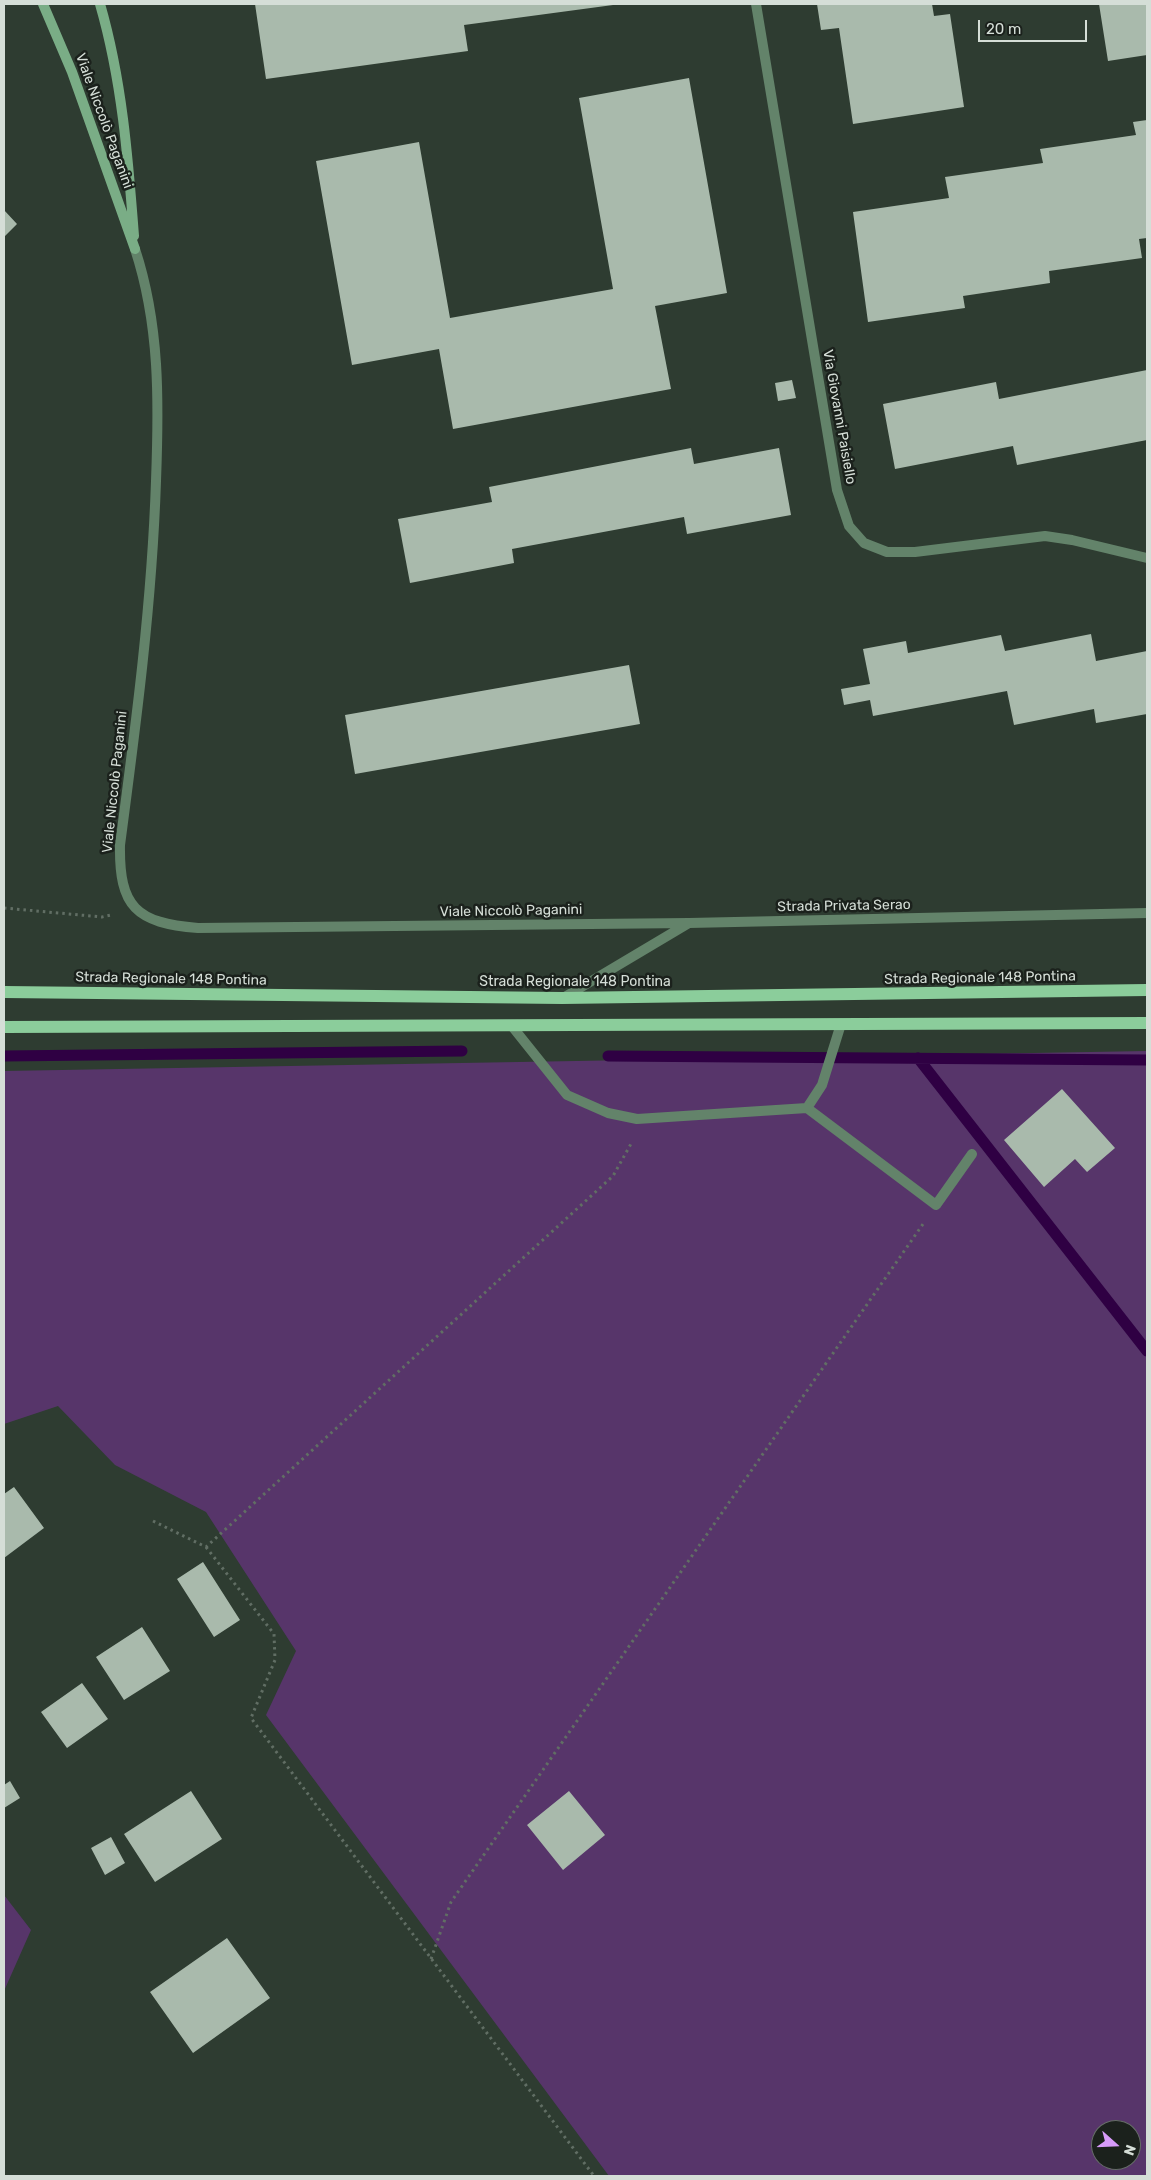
<!DOCTYPE html>
<meta charset="utf-8">
<style>
body{margin:0}
#map{position:relative;width:1151px;height:2180px;overflow:hidden;background:#2e3c31;font-family:Rubik,sans-serif}
canvas{display:block}
.frame{position:absolute;inset:0;border:5px solid #d5ded7;pointer-events:none}
.north{position:absolute;left:1091px;top:2120px;width:50px;height:50px;box-sizing:border-box;background:#1b211c;border:1px solid #656d67;border-radius:50%;rotate:110deg;font-size:14px;font-weight:700;line-height:20px;text-align:center;color:#d5ded7}
.north::after{content:'';display:block;margin:auto;width:18px;height:22px;background:#d79bf9;clip-path:polygon(50% 0,100% 100%,50% 72%,0 100%)}
.scale{position:absolute;left:978px;top:20px;width:109px;height:22px;box-sizing:border-box;border:2px solid #d5ded7;border-top:0;padding-left:6px;font-size:15px;line-height:18px;white-space:nowrap;color:#d5ded7;-webkit-text-stroke:4px #1b211c;paint-order:stroke}
</style>
<div id="map">
<canvas width="1151" height="2180"></canvas>
<div class="frame"></div>
<div class="north">N</div>
<div class="scale">20 m</div>
</div>
<script>
const g = document.querySelector('canvas').getContext('2d');
g.lineJoin = 'round';
function fillPath(path, color) {
  g.fillStyle = color;
  g.fill(path, 'evenodd');
}
function strokePath(path, color, width, dash) {
  g.strokeStyle = color;
  g.lineWidth = width;
  g.lineCap = dash ? 'butt' : 'round';
  g.setLineDash(dash || []);
  g.stroke(path);
}
function label(font, color, halo, rows, align = 'center') {
  g.font = font + ' Rubik,sans-serif';
  g.lineWidth = 5;
  g.setLineDash([]);
  g.textBaseline = 'middle';
  g.strokeStyle = halo;
  g.fillStyle = color;
  for (const [text, x, y, turn = 0] of rows) {
    g.save();
    g.translate(x, y);
    g.rotate((+turn || 0) * Math.PI / 180);
    g.textAlign = isNaN(turn) ? turn : align;
    if (halo) g.strokeText(text, 0, 0);
    g.fillText(text, 0, 0);
    g.restore();
  }
}
fillPath(new Path2D(`
 M 1147,1051 L 1147,2176 L 609,2176 L 266,1715 L 296,1651 L 206,1512 L 115,1465 L 58,1406 L 4,1424 L 4,1071 ZM 1101,2130 L 1131,2130 L 1131,2160 L 1101,2160 Z
 M 4,1895 L 31,1930 L 4,1991 Z`), '#57356a');
strokePath(new Path2D(`
 M 4,1056 L 462,1051
 M 608,1056 L 1147,1060
 M 918,1058 L 1147,1351`), '#2f0043', 11);
fillPath(new Path2D(`
 M 255,4 L 613,4 L 613,5 L 464,25 L 468,51 L 266,79 Z
 M 817,4 L 932,4 L 934,16 L 950,14 L 964,107 L 853,124 L 839,28 L 821,30 Z
 M 1099,4 L 1147,4 L 1147,55 L 1108,61 Z
 M 689,78 L 727,293 L 655,306 L 671,389 L 453,429 L 439,349 L 352,365 L 316,161 L 419,142 L 450,318 L 613,289 L 579,98 Z
 M 1147,120 L 1147,238 L 1139,239 L 1142,258 L 1049,271 L 1050,283 L 963,296 L 965,308 L 868,322 L 853,212 L 949,198 L 945,177 L 1043,163 L 1040,149 L 1136,135 L 1133,122 Z
 M 4,210 L 17,224 L 4,237 Z
 M 1147,370 L 1147,440 L 1017,465 L 1013,446 L 895,469 L 883,404 L 996,382 L 999,399 Z
 M 792,380 L 796,398 L 778,401 L 775,383 Z
 M 691,448 L 694,464 L 779,448 L 791,515 L 687,534 L 684,517 L 512,549 L 514,563 L 410,583 L 398,519 L 492,502 L 489,487 Z
 M 1091,634 L 1096,661 L 1147,651 L 1147,714 L 1096,723 L 1094,709 L 1014,725 L 1007,691 L 873,716 L 870,700 L 844,705 L 841,689 L 870,684 L 863,649 L 906,641 L 908,653 L 1001,635 L 1005,651 Z
 M 629,665 L 640,724 L 355,774 L 345,715 Z
 M 1062,1089 L 1115,1148 L 1087,1172 L 1075,1159 L 1044,1187 L 1004,1140 Z
 M 14,1487 L 44,1528 L 4,1558 L 4,1494 Z
 M 203,1562 L 240,1620 L 214,1637 L 177,1579 Z
 M 142,1627 L 170,1671 L 124,1700 L 96,1657 Z
 M 82,1683 L 108,1719 L 67,1748 L 41,1712 Z
 M 10,1781 L 20,1798 L 4,1808 L 4,1785 Z
 M 191,1791 L 222,1839 L 155,1882 L 124,1834 Z
 M 569,1791 L 605,1835 L 563,1870 L 527,1825 Z
 M 111,1837 L 125,1863 L 105,1875 L 91,1848 Z
 M 227,1938 L 270,1998 L 193,2053 L 150,1992 Z`), '#a9baac');
strokePath(new Path2D(`
 M 4,908 L 102,917 L 111,915
 M 153,1521 L 206,1547 L 613,1176 L 632,1142
 M 206,1547 L 274,1634 L 275,1660 L 251,1718 L 594,2176
 M 431,1959 L 451,1902 L 923,1224`), '#616e64', 3, [2.5, 4]);
strokePath(new Path2D(`
 M 756,4 L 837,490 L 849,526 L 864,543 L 887,552 L 915,552 L 1045,536 L 1072,540 L 1147,558
 M 135,249 C 160,325 159,402 156,481 C 152,603 136,724 120,845 C 119,907 136,923 198,928 L 689,923 L 1147,913
 M 563,998 L 689,923
 M 511,1025 L 567,1095 L 608,1113 L 637,1119 L 807,1108 L 822,1085 L 841,1024
 M 807,1108 L 936,1205 L 972,1154`), '#63836a', 10);
strokePath(new Path2D(`
 M 43,4 L 72,72 L 135,249
 M 100,4 C 122,80 128,157 134,236`), '#7aad86', 10);
strokePath(new Path2D(`
 M 4,992 L 562,998 L 1147,990
 M 4,1027 L 1147,1023`), '#8bcd9b', 12);
label('14px', '#d5ded7', '#1b211c', [
 ["Viale Niccolò Paganini",104,121,70],
 ["Via Giovanni Paisiello",839,417,80],
 ["Viale Niccolò Paganini",115,782,-84],
 ["Strada Privata Serao",844,906,-1],
 ["Viale Niccolò Paganini",511,911,-1],
 ["Strada Regionale 148 Pontina",980,978,-1],
 ["Strada Regionale 148 Pontina",171,979,1],
 ["Strada Regionale 148 Pontina",575,982]
]);
</script>
